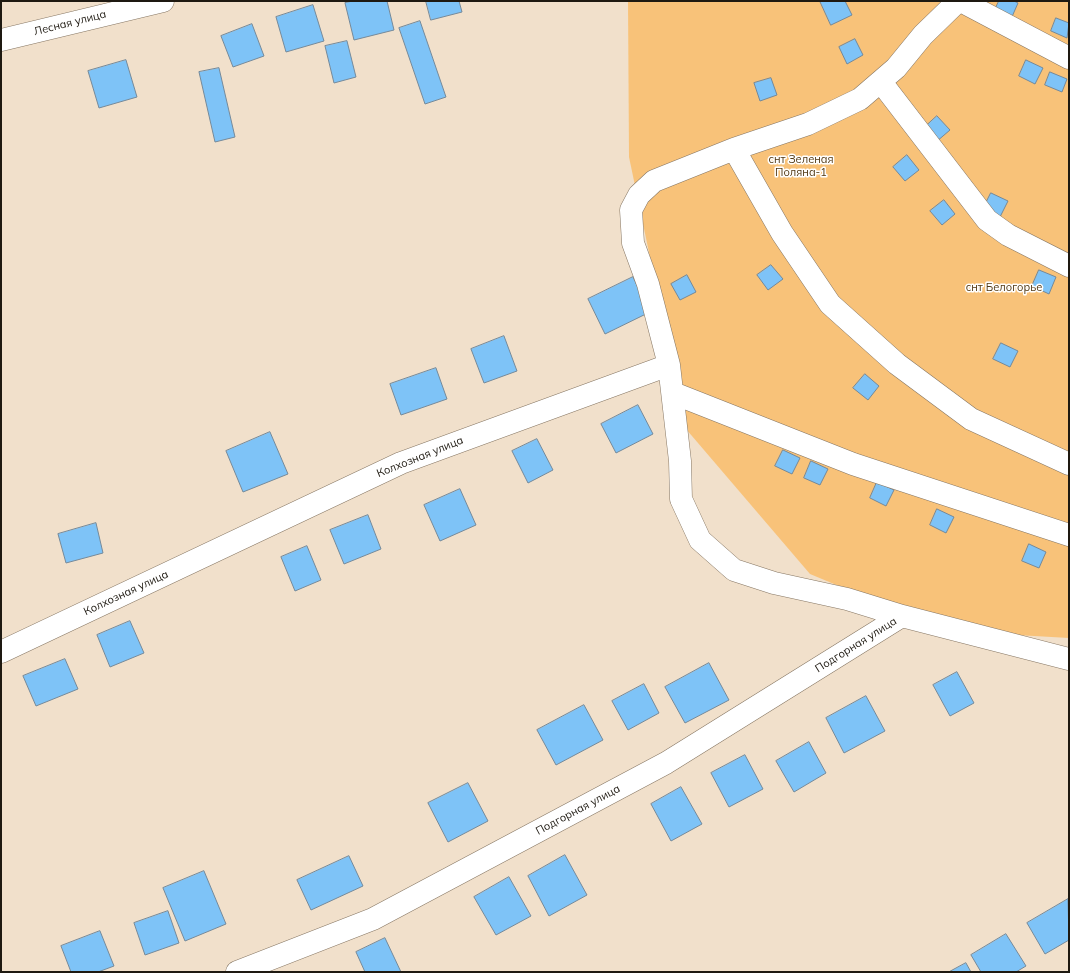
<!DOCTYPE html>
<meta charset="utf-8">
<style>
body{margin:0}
#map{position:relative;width:1070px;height:973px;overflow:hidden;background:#f1e0cb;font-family:Mulish,sans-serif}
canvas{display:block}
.frame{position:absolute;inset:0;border:2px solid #1e1911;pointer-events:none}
</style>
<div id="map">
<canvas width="1070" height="973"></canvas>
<div class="frame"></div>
</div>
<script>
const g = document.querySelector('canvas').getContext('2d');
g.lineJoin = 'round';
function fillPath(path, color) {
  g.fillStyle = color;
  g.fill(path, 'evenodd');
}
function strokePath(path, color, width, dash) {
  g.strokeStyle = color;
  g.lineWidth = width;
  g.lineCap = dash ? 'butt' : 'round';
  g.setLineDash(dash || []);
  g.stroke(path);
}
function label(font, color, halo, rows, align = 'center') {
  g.font = font + ' Mulish,sans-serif';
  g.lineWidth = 3;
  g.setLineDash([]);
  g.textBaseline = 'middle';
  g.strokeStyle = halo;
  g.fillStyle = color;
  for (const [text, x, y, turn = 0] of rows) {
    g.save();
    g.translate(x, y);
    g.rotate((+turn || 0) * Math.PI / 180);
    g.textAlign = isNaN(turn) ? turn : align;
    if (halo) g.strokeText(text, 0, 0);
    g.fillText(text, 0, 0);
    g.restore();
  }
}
fillPath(new Path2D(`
 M 628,1 L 1069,1 L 1069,638 L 947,631 L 810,574 L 686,429 L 629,157 Z`), '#f8c279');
const building = new Path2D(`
 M 353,1 L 387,1 L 394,30 L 354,40 L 345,3 Z
 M 426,1 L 459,1 L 462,12 L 431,20 Z
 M 820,1 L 845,1 L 852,15 L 831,25 Z
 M 999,1 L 1014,1 L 1018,3 L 1011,19 L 994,12 Z
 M 313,5 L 324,41 L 286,52 L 276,17 Z
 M 1056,18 L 1069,23 L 1067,38 L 1051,31 Z
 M 420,21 L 446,97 L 425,104 L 399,28 Z
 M 252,24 L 264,56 L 233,67 L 221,36 Z
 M 855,39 L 863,55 L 847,64 L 839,47 Z
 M 347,41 L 356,77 L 334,83 L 325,46 Z
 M 126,60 L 137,97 L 99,108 L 88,71 Z
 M 1026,60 L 1043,68 L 1035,84 L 1019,76 Z
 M 219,68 L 235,137 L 215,142 L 199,72 Z
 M 1050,72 L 1067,79 L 1062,92 L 1045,85 Z
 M 771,78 L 777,95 L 760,101 L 754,83 Z
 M 937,116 L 950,130 L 936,142 L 924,128 Z
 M 907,155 L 919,170 L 905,181 L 893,167 Z
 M 991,193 L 1008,201 L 1000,217 L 983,209 Z
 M 944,200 L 955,214 L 942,225 L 930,211 Z
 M 771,265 L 783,279 L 768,290 L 757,275 Z
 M 1039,270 L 1056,277 L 1049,294 L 1032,286 Z
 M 687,275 L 696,292 L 680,300 L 671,284 Z
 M 633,277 L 650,312 L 605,334 L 588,299 Z
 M 504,336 L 517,371 L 484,383 L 471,349 Z
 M 1001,343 L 1018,351 L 1010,367 L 993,359 Z
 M 436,368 L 447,399 L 401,415 L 390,384 Z
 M 865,374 L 879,386 L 868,400 L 853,388 Z
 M 638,405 L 653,434 L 616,453 L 601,424 Z
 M 270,432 L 288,474 L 243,492 L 226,451 Z
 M 537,439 L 553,470 L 528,483 L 512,451 Z
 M 783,450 L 800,458 L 792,474 L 775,466 Z
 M 811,461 L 828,469 L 820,485 L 804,478 Z
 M 877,482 L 894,490 L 886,506 L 870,498 Z
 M 460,489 L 476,525 L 440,541 L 424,505 Z
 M 937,509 L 954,517 L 946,533 L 930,525 Z
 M 368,515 L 381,549 L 344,564 L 330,530 Z
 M 96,523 L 103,553 L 66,563 L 58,534 Z
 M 1029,544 L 1046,552 L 1039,568 L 1022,561 Z
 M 307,546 L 321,580 L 295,591 L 281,557 Z
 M 130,621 L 144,653 L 110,667 L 97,635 Z
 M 65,659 L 78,689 L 36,706 L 23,676 Z
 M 709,663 L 729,700 L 685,723 L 665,687 Z
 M 957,672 L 974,703 L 950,716 L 933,685 Z
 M 644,684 L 659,713 L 628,730 L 612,701 Z
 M 866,696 L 885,731 L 844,753 L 826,718 Z
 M 584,705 L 603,740 L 556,765 L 537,730 Z
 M 809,742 L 826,773 L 794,792 L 776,761 Z
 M 745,755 L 763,789 L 729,807 L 711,773 Z
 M 468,783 L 488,821 L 448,842 L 428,803 Z
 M 681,787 L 702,824 L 671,841 L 651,804 Z
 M 565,855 L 587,895 L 549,916 L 528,876 Z
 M 349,856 L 363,886 L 311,910 L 297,880 Z
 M 204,871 L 226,924 L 185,941 L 163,888 Z
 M 509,877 L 531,916 L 496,935 L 474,897 Z
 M 1068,899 L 1069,940 L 1045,954 L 1027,923 Z
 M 168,911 L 179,943 L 145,955 L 134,923 Z
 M 100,931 L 114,966 L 98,972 L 71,972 L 61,946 Z
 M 1006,934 L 1026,966 L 1016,972 L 981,972 L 971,955 Z
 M 385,938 L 401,972 L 365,972 L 356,952 Z
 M 966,963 L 971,972 L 949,972 Z`);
fillPath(building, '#7ec3f7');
strokePath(building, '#758999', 1);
const minor = new Path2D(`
 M 961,1 L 1069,58
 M 1,40 L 163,1
 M 881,82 L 987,220 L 1008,235 L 1069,266
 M 734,149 L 782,233 L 830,304 L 897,364 L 971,419 L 1069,464
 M 669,365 L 680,461 L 681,499 L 700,540 L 734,570 L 774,583 L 847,599 L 902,616 L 1069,659
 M 673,393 L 853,464 L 1069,535
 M 1,652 L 401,463 L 669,365 L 648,284 L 633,243 L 631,210 L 639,195 L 654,181 L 734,149 L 808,124 L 860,99 L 896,68 L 923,35 L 958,1
 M 237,972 L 373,919 L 666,763 L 902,616`);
strokePath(minor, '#867663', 23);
strokePath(minor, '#fff', 22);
label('11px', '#1e1911', '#fff', [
 ["Лесная улица",70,23,-14],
 ["Колхозная улица",420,457,-22],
 ["Колхозная улица",126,593,-25],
 ["Подгорная улица",856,645,-32],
 ["Подгорная улица",578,810,-28]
]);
label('11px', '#503712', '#fff', [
 ["снт Зеленая",801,160],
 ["Поляна-1",801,173],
 ["снт Белогорье",1004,288]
]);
</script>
